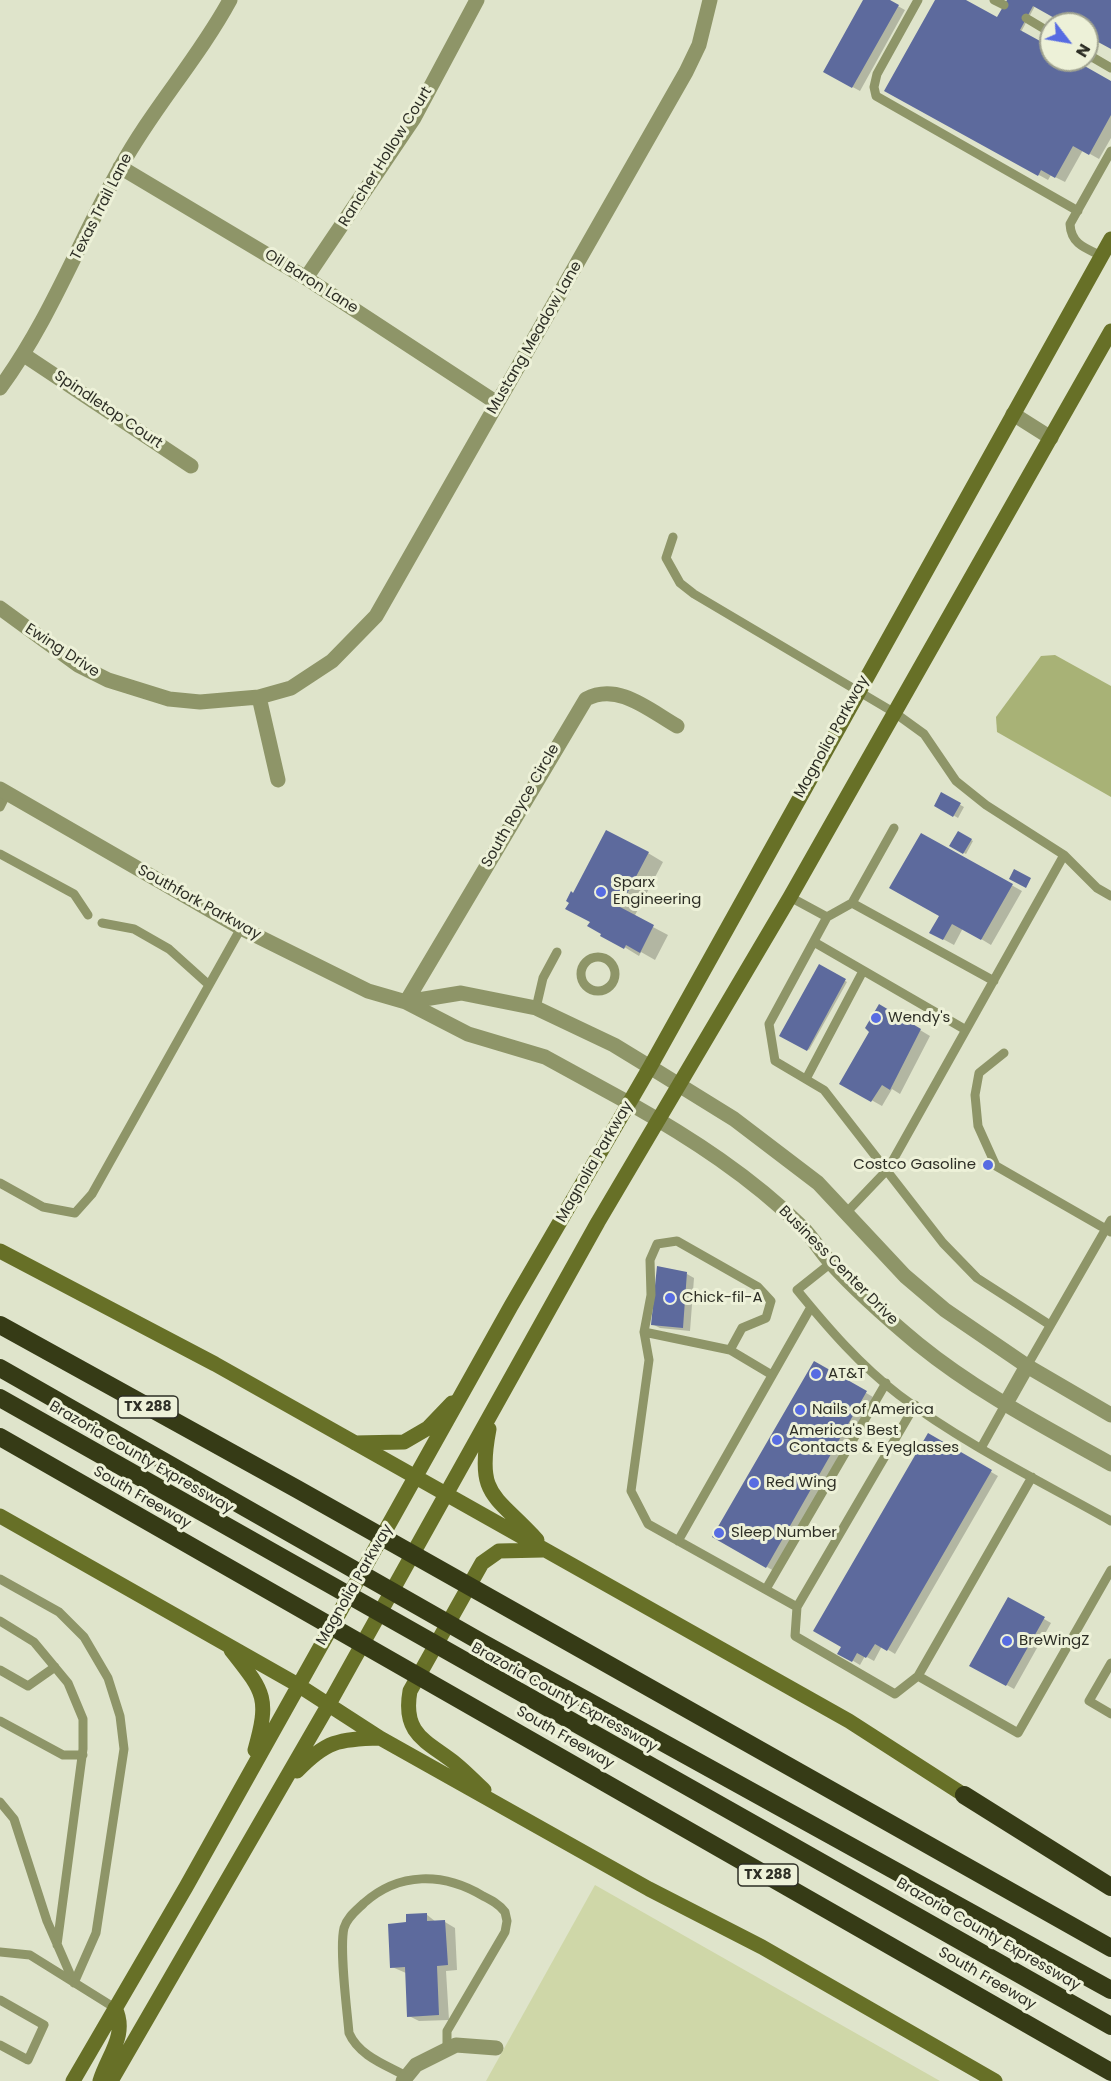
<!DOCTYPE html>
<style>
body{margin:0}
#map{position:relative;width:1111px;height:2081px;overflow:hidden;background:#dfe4cb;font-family:Poppins,sans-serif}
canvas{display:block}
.north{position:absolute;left:1039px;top:12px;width:60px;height:60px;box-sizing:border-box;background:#edf1d8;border:2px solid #a0a390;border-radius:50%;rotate:121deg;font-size:16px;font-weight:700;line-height:24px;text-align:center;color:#2d2e25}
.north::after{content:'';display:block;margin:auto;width:21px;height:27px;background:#576ce2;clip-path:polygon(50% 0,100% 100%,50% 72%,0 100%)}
</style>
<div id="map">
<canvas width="1111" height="2081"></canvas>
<div class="north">N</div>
</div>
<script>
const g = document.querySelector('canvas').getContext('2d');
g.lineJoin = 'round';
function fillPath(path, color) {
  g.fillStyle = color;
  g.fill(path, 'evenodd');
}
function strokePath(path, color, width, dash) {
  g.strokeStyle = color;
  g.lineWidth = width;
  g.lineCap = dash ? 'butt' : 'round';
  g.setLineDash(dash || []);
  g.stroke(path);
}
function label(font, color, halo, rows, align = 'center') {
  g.font = font + ' Poppins,sans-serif';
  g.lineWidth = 6;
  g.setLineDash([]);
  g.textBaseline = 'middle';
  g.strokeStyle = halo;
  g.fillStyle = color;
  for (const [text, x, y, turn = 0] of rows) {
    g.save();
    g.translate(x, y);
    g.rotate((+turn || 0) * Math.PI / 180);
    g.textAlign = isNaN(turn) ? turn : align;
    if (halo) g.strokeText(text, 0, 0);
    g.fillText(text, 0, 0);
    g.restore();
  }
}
fillPath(new Path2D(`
 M 595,1885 L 940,2081 L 486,2081 Z`), '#cfd7a8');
fillPath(new Path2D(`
 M 1055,655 L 1111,686 L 1111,797 L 997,732 L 996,717 L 1041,656 Z`), '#a8b276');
fillPath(new Path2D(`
 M 865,0 L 887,0 L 905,10 L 860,91 L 825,72 Z
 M 937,0 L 963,0 L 998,19 L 1008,0 L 1111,0 L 1111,48 L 1087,34 L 1087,24 L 1068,24 L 1035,6 L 1021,32 L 1051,49 L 1051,60 L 1071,60 L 1111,83 L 1111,138 L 1099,159 L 1083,150 L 1065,182 L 1051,175 L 1048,180 L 886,90 Z
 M 942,795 L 964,807 L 958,818 L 936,805 Z
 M 959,833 L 973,841 L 966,854 L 951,846 Z
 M 922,835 L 1022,891 L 991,945 L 963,928 L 954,945 L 941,938 L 941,916 Z
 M 648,853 L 663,862 L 634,917 L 668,935 L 655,960 L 641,952 L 639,956 L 603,934 L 591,922 L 574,895 Z
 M 819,966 L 847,982 L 809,1050 L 781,1035 Z
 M 880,1006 L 930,1036 L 900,1094 L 892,1089 L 882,1106 L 841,1083 L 871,1031 Z
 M 687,1274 L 694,1278 L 690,1331 L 660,1328 L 652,1324 Z
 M 815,1363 L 873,1397 L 774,1571 L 714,1536 Z
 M 929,1436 L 998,1476 L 895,1654 L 882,1646 L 874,1661 L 865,1656 L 860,1665 L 840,1653 Z
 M 1009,1599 L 1051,1623 L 1014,1689 L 971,1665 Z
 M 426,1914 L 436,1922 L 445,1922 L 455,1928 L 457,1970 L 446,1971 L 449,2020 L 419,2021 L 409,2016 L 406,1973 L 392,1967 L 408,1924 Z`), '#0003');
fillPath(new Path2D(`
 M 863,0 L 890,0 L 899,5 L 852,88 L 823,72 Z
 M 935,0 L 966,0 L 997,17 L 1007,0 L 1111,0 L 1111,49 L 1087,36 L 1087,24 L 1065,24 L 1033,6 L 1020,30 L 1051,47 L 1051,60 L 1074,60 L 1111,81 L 1111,115 L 1089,155 L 1073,146 L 1055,178 L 1041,170 L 1038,176 L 884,91 Z
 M 941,792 L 961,803 L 953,817 L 934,806 Z
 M 606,830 L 649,852 L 620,907 L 654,925 L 640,953 L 626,945 L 624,949 L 600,936 L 601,934 L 587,926 L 590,922 L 565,909 L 569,903 L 566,901 L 571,891 L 573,893 Z
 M 958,831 L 972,839 L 963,854 L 949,846 Z
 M 921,833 L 1013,884 L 981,940 L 952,924 L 943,940 L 929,933 L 939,916 L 889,888 Z
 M 1014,869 L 1031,878 L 1026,888 L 1009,879 Z
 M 819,964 L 846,979 L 807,1051 L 779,1036 Z
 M 879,1004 L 921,1029 L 890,1090 L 882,1085 L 871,1102 L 839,1084 L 869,1032 L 865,1028 Z
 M 657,1266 L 687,1272 L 683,1328 L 651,1325 Z
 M 814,1361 L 867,1391 L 766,1568 L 712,1537 Z
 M 928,1433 L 992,1470 L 887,1651 L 875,1644 L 866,1658 L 857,1653 L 852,1662 L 837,1654 L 841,1647 L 813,1631 Z
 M 1008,1597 L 1045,1617 L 1006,1686 L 969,1666 Z
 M 427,1913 L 427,1921 L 445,1920 L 448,1965 L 437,1966 L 439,2015 L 407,2017 L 405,1967 L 390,1968 L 388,1924 L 406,1922 L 406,1914 Z`), '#5d6a9d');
strokePath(new Path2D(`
 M 918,0 L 877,74 L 874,87 L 876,96 L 1078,211
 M 994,0 L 1004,5
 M 1026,18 L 1051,33
 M 1087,54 L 1111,68
 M 1102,256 C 1085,248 1071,244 1070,224 L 1111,151
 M 673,537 L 666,558 L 680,583 L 694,594 L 895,713 L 924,734 L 956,781 L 986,805 L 1064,855 L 1097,888 L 1111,896
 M 0,807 L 7,793
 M 0,854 L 74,894 L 88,915
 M 790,897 L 827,917 L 852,903 L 994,981
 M 852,903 L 894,828
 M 827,917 L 769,1024 L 775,1061 L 824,1090 L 943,1243 L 977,1278 L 1050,1325
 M 102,923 L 134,929 L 169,949 L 209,985
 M 814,942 L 966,1030
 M581 974a17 17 0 1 1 34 0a17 17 0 1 1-34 0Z
 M 536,1008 L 543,978 L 557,952
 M 1004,1053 L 979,1073 L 975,1095 L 978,1126 L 996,1166 L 1111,1232
 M 806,1079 L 863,971
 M 0,1183 L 43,1207 L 75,1213 L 92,1194 L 241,928
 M 846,1213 L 888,1169 L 1064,855
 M 831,1263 L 797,1290 C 828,1328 860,1365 899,1395 C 964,1444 1040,1481 1111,1521
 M 644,1332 L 730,1350 L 772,1375
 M 730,1350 L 742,1328 L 766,1318 L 771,1301 L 758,1287 L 677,1241 L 657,1244 L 650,1260 L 651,1295 L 644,1332 L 649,1360 L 631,1491 L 648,1524 L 797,1607 L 795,1636 L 895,1694 L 918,1676 L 1018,1733 L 1111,1570
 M 1027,1366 L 1111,1220
 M 981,1448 L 1005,1405
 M 678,1541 L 811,1307
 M 0,1579 L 59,1612 L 84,1637 L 108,1678 L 120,1716 L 124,1749 L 96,1933 L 74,1983
 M 766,1589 L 886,1383
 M 797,1607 L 915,1405
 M 0,1621 L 34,1642 L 68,1683 L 83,1719 L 83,1749 L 57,1945
 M 1111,1663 L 1089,1701 L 1111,1714
 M 0,1670 L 28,1686 L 55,1667
 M 918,1676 L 1032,1477
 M 0,1721 L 63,1755 L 83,1755
 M 0,1802 L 14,1819 L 47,1921 L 74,1983
 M 0,1952 L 30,1955 L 115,2008
 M 0,2000 L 44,2025 L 28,2060 L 0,2045
 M 406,2076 C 386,2065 359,2056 349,2033 C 347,2009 339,1949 344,1928 C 347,1917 357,1910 364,1903 C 399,1872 443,1872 483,1896 C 491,1900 499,1904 505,1912 L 507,1921 L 505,1932 L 447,2031 L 447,2049`), '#8e9568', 9);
strokePath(new Path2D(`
 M 120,167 L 306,278 L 497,403
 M 306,278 L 414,118 L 477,0
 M 24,355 L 191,466
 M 0,388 C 50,320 79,241 120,168 C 152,109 198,59 230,0
 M 1013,414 L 1051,438
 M 0,608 L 78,665 L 108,680 L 169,699 L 200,702 L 259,697 L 291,688 L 332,661 L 376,616 L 686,72 L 699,45 L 710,0
 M 259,697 L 278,780
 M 0,789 L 241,928 L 368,991 L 406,1002 L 468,1034 L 545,1057 L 629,1103
 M 406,1002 L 586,699 C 618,682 649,710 677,726
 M 406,1002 L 461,993 L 536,1008 L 614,1045 L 650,1067
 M 403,2081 L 416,2065 L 456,2045 L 496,2048`), '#8e9568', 15);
strokePath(new Path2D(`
 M 650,1067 L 734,1119 L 818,1183 L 905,1276 L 945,1310 L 1027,1366 L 1111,1415
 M 629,1103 C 691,1138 751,1177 802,1227 C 813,1238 821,1252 831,1263 C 857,1292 888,1319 918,1344 C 977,1392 1045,1427 1111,1464
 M 1005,1405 L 1027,1366`), '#8e9568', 15);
strokePath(new Path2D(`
 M 0,1251 L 215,1364 L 849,1721 L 964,1795
 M 489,1429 C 476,1497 495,1494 537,1540
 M 355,1443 L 404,1442 L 428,1428 L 452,1403
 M 0,1516 L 298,1685 L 380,1738 L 649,1889 L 762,1947 L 995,2081
 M 231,1650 C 264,1692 270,1697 255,1750
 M 297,1771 C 326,1741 338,1739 380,1738
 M 484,1790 C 475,1782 466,1772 456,1764 C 427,1741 402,1735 410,1691 L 482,1563 L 499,1551 L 543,1550
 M 73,2081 L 186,1887 L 511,1306 L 650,1067 L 1111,239
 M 100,2081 C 108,2055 128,2035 115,2008
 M 111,2081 L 329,1704 L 598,1222 L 790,897 L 1111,331`), '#677027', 15);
strokePath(new Path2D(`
 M 0,1325 L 297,1489 L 1111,1948
 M 0,1368 L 481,1642 L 1111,1990
 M 0,1398 L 1111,2026
 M 0,1437 L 1111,2072
 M 964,1795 L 1111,1887`), '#363b16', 18);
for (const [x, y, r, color] of [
 [601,892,6,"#576ce2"],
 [876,1018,6,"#576ce2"],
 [988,1165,6,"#576ce2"],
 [670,1298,6,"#576ce2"],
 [816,1374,6,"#576ce2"],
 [800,1410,6,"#576ce2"],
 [777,1440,6,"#576ce2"],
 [754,1483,6,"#576ce2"],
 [719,1533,6,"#576ce2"],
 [1007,1641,6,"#576ce2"]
]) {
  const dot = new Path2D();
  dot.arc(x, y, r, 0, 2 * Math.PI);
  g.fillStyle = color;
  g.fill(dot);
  strokePath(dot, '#edf1d8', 2);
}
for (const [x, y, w] of [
 [148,1407,60],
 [768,1875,60]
]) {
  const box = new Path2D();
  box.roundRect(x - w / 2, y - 11, w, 22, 4.5);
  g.fillStyle = '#edf1d8';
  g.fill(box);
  strokePath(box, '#2d2e25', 1.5);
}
label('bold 14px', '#2d2e25', null, [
 ["TX 288",148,1407],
 ["TX 288",768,1875]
]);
label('15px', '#2d2e25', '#edf1d8', [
 ["Rancher Hollow Court",386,157,-58],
 ["Texas Trail Lane",102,207,-63],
 ["Oil Baron Lane",311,282,32],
 ["Mustang Meadow Lane",535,338,-60],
 ["Spindletop Court",108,410,34],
 ["Ewing Drive",62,651,33],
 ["Magnolia Parkway",832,737,-61],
 ["South Royce Circle",521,806,-60],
 ["Southfork Parkway",199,903,29],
 ["Magnolia Parkway",595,1162,-60],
 ["Business Center Drive",838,1266,45],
 ["Brazoria County Expressway",141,1458,30],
 ["South Freeway",142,1498,30],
 ["Magnolia Parkway",355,1585,-60],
 ["Brazoria County Expressway",564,1698,29],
 ["South Freeway",565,1738,30],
 ["Brazoria County Expressway",988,1935,30],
 ["South Freeway",987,1979,30]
]);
label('15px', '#2d2e25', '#edf1d8', [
 ["Sparx",613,883],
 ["Engineering",613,900],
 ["Wendy's",888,1018],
 ["Costco Gasoline",976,1165,"right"],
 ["Chick-fil-A",682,1298],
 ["AT&T",828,1374],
 ["Nails of America",812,1410],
 ["America's Best",789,1431],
 ["Contacts & Eyeglasses",789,1448],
 ["Red Wing",766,1483],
 ["Sleep Number",731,1533],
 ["BreWingZ",1019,1641]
], 'left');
</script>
